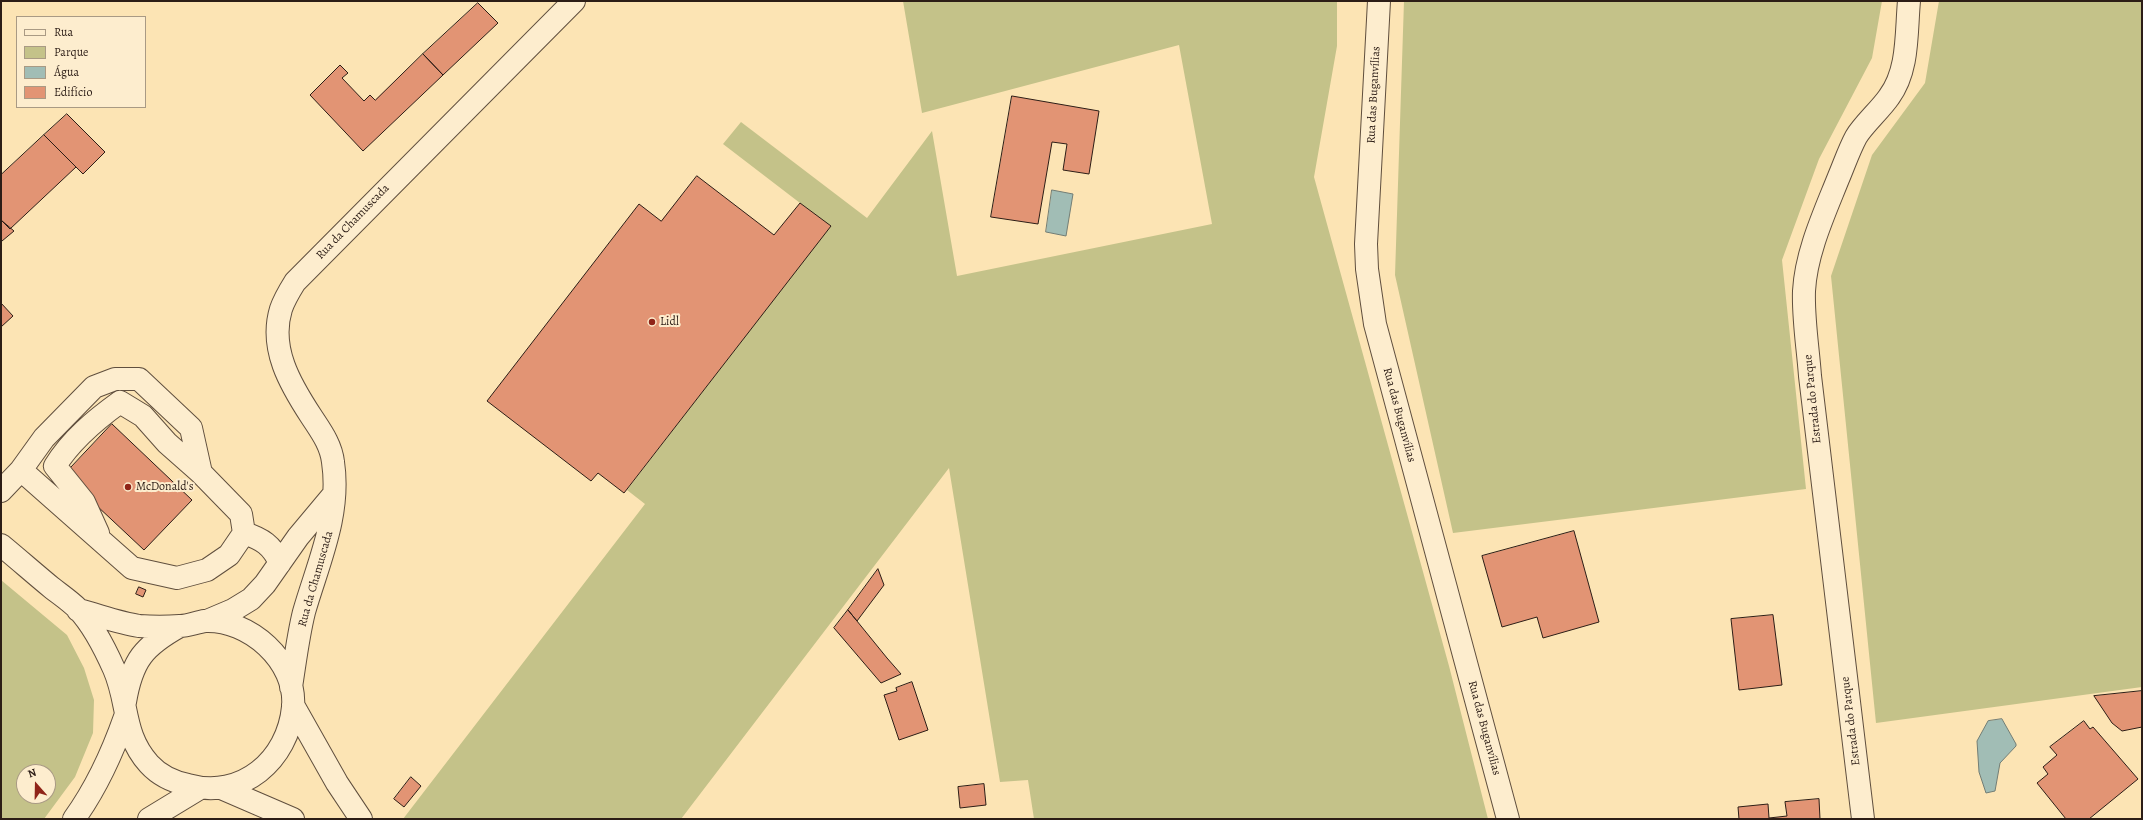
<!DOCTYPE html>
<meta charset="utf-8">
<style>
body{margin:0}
#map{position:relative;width:2143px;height:820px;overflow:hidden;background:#fce4b4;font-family:Alegreya,serif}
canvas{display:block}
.frame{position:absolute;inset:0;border:2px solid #2c1d16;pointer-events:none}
.legend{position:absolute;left:16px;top:16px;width:130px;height:92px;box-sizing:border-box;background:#fdedce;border:1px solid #a99a84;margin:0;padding:5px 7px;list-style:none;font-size:12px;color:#2c1d16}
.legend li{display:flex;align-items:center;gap:8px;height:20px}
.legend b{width:20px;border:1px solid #a99a84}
.north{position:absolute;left:16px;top:764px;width:40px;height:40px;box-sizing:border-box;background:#fdedce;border:1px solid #a99a84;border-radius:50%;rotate:340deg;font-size:11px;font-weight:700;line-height:16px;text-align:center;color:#2c1d16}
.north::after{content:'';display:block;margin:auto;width:14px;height:18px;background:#8f2418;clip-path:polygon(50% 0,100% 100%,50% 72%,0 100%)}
</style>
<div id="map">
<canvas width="2143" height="820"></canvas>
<div class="frame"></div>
<ul class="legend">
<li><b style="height:5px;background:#fdedce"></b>Rua</li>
<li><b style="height:11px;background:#c4c289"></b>Parque</li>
<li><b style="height:11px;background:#a1bdb5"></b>Água</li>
<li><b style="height:11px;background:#e29474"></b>Edifício</li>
</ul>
<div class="north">N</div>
</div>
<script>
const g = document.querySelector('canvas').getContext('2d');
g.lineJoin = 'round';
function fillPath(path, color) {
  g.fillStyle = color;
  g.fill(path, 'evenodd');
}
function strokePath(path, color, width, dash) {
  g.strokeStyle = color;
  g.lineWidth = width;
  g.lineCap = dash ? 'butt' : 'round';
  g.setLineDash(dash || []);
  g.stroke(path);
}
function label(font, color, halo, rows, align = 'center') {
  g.font = font + ' Alegreya,serif';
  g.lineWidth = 4;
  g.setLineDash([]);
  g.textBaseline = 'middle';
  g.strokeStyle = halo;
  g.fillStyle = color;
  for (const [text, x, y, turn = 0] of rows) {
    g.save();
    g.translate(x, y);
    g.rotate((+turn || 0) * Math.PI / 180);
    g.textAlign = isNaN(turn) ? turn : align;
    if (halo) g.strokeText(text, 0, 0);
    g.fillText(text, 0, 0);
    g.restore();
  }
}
fillPath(new Path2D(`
 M 903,1 L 1337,1 L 1337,46 L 1314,177 L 1449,666 L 1488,819 L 1034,819 L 1028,780 L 1000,782 L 949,468 L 681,819 L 403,819 L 645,504 L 627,490 L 830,226 L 723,144 L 741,122 L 867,218 L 932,131 L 957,276 L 1212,224 L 1179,45 L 922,113 Z
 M 1404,1 L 1882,1 L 1872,58 L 1819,159 L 1782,260 L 1806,489 L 1453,533 L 1395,275 Z
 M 1939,1 L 2142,1 L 2142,687 L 1876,723 L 1831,276 L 1872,155 L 1925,83 Z
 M 1,580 L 67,635 L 84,668 L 94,700 L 93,733 L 75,777 L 44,819 L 1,819 ZM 24,772 L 48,772 L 48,796 L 24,796 Z`), '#c4c289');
const water = new Path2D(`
 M 1052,190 L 1073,194 L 1066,236 L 1046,232 Z
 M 2002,719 L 2016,744 L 2016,746 L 2000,763 L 1995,791 L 1986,793 L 1979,772 L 1977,741 L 1988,721 Z`);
fillPath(water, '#a1bdb5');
strokePath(water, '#727d75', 1);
const building = new Path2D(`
 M 478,3 L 498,23 L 443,75 L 423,54 Z
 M 423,54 L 443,75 L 363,151 L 310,95 L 340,65 L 348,73 L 342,78 L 364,101 L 370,95 L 375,100 Z
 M 1012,96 L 1099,111 L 1089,174 L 1063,170 L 1067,144 L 1052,142 L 1038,224 L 991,217 Z
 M 67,114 L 105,152 L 83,174 L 44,135 Z
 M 44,135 L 76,167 L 10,229 L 1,220 L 1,175 Z
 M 697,176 L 774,235 L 800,203 L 831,226 L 624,493 L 598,473 L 591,481 L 487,401 L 639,204 L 661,221 Z
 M 1,220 L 14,231 L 2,241 L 1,240 Z
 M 1,303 L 13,316 L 1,327 Z
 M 112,424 L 192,500 L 144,550 L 64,475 Z
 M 1574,531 L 1599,622 L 1543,638 L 1537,617 L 1502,627 L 1482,556 Z
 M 878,569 L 884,585 L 857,621 L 848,610 Z
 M 139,587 L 146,590 L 143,597 L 136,594 Z
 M 848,610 L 887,658 L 901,674 L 881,683 L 834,628 Z
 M 1773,615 L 1782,685 L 1739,690 L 1731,619 Z
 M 912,682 L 928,730 L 899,740 L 884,695 L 897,691 L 896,688 Z
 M 2142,691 L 2142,727 L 2122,731 L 2112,723 L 2094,696 Z
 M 2084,721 L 2090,729 L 2093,727 L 2138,779 L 2089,819 L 2066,819 L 2037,783 L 2048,774 L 2043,767 L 2057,755 L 2050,747 Z
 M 411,777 L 421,786 L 404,807 L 394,799 Z
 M 984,784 L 986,805 L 960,808 L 958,787 Z
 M 1819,799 L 1820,819 L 1739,819 L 1738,807 L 1768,804 L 1769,818 L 1787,816 L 1785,802 Z`);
fillPath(building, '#e29474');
strokePath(building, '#2c1d16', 1);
const minor = new Path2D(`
 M 1379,1 L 1366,244 L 1367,269 L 1375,324 L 1508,819
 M 1,491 L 21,470 L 44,438 L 94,387 L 115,379 L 139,379 L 191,428 L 201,473 L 241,514 L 244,533 L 229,555 L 207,570 L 177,578 L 132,568 L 21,470
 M 98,533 L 84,502 L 55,466 C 71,440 95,420 120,402 L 143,416 L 167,443 L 201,473
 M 244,533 C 262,539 272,545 280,563
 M 1,545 C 18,559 35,574 52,588 C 61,595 70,601 78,609 C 92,624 106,651 114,669 C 129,703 122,734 149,764 C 159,775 174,782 188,785 C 242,800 288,760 293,707 C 297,661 249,619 205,621 C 197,622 188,626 180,626 C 167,627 152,627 139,626 C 119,623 98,615 78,610
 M 207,621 L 233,610 L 251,599 L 265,584 L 298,537 L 334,494
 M 291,687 C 295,662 298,636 304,612 C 318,563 341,515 333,462 C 331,444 320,430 311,416 C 290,384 269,348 281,309 C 284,300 290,290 295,282 L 574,1
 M 125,702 C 132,660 144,646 180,626
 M 293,705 L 337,783 L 361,819
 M 221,788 L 293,819
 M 74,819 C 97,787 112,754 125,717
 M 149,819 L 200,788
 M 1863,819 L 1810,376 C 1808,348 1803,319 1804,291 C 1806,253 1824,214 1838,179 C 1844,165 1849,150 1856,137 C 1863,125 1880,110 1889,97 C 1909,70 1906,33 1909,1`);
strokePath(minor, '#604f3e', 24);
strokePath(minor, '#fdedce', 22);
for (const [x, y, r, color] of [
 [652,322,4,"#8f2418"],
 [128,487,4,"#8f2418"]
]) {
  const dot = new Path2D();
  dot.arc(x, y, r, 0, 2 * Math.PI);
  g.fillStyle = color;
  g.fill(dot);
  strokePath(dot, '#fdedce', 1.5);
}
label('12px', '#2c1d16', '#fdedce', [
 ["Rua das Buganvílias",1374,95,-87],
 ["Rua da Chamuscada",353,222,-46],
 ["Estrada do Parque",1813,399,-96],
 ["Rua das Buganvílias",1399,415,75],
 ["Rua da Chamuscada",316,579,-74],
 ["Estrada do Parque",1851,721,-97],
 ["Rua das Buganvílias",1484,728,75]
]);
label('12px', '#2c1d16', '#fdedce', [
 ["Lidl",660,322],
 ["McDonald's",136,487]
], 'left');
</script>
